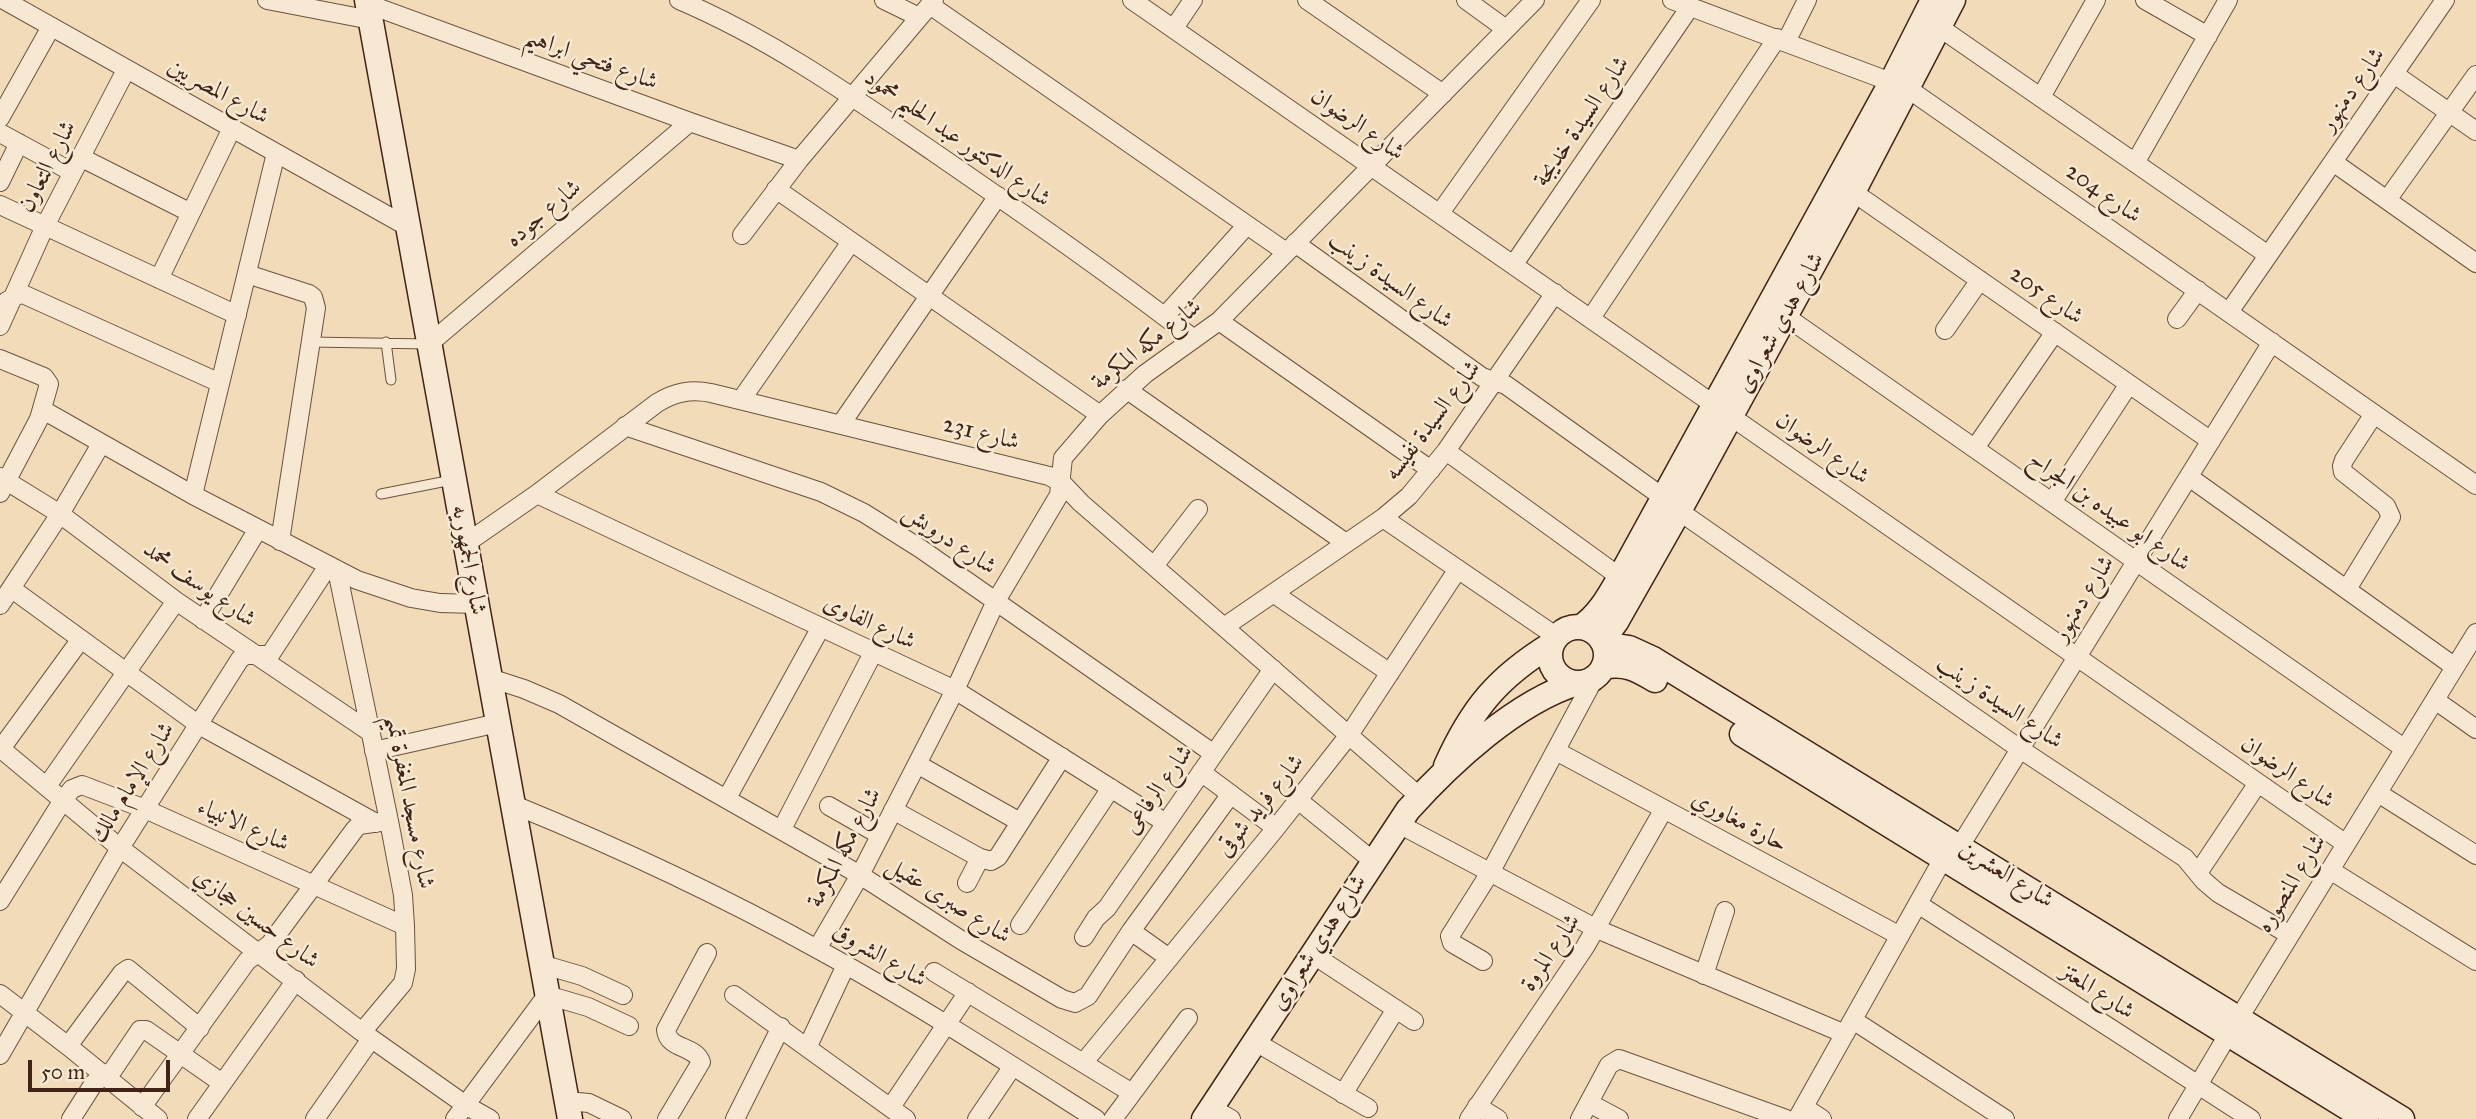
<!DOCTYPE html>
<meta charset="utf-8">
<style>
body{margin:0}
#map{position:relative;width:2476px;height:1119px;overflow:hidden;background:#f1dbb9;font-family:"IM FELL Great Primer",serif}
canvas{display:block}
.scale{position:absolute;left:28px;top:1060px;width:142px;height:32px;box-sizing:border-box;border:4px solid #412417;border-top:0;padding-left:9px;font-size:21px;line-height:24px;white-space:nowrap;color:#412417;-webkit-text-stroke:5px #f6e8d2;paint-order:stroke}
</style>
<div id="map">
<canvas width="2476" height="1119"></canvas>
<div class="scale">50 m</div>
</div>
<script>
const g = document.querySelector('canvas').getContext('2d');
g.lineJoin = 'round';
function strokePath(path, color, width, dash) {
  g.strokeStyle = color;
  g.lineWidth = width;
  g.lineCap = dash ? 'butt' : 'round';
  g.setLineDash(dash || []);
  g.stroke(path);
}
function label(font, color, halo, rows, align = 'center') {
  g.font = font + ' "IM FELL Great Primer",Amiri,serif';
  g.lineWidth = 5;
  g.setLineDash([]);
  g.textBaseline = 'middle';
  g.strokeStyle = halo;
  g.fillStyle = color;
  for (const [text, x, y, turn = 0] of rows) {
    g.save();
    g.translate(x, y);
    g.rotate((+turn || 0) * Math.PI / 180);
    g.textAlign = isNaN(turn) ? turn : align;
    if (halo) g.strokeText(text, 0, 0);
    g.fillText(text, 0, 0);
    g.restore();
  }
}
const lane = new Path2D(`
 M 311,342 L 428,344
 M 386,342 L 391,380
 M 381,494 L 452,480`);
const street = new Path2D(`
 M 4,0 L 408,227
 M 267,0 L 371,20
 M 679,0 C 771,39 853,97 935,153 C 1022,213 1110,274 1194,339
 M 884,0 L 919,17
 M 1132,0 L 2346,844
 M 1307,0 L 1443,94
 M 1466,0 L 1506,29
 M 1672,0 L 1907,88 L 2476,485
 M 2145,0 L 2208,36
 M 368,4 L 690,122 L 799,160
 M 930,5 L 1286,252
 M 1939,27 L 2268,255
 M 1174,28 L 1193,0
 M 1786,42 L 1807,0
 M 2394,74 L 2476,131
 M 2041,97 L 2096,0
 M 0,118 L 51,27
 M 0,133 L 72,172
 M 80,157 L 191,213
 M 2333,162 L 2476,263
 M 2135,163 L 2228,0
 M 0,182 L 19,143
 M 776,189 L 1100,415
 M 1853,192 L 2211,441
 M 2387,200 L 2476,75
 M 0,205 L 237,315
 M 1440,213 L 1591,0
 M 742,235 L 799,160 L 934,0
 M 1295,243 L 1482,377 L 1506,385 L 1664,498
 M 1514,264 L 1690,7
 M 247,274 L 309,294 L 313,297 L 316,308 L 280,541
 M 159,279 L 232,128
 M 7,301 L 20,294 L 25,295 L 220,383
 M 2229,312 L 2445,0
 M 1165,316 L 1247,225
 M 1785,316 L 2405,749
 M 1591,318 L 1777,38
 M 2177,319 L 2198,290
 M 1219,321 L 1431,470
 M 0,326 L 45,226 L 126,70
 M 1945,330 L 1980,280
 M 429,344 L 690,122
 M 0,359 L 44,377 L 49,384 L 39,419 L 0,493
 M 1126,389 L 1346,543
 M 741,400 L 851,242
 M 43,410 L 193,495 L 357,580 L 411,598 L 440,603 L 476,604
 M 841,424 L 998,196
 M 625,426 L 821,492 L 864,513 L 921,549 L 1214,754
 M 1975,448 L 2055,332
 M 1446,451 L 1620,577
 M 0,477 L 60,514 L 176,601 L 370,732
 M 2189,477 L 2455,667
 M 537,494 L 955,690 L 1166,823
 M 193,495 L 276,153
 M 2052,502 L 2129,384
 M 1679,511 L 2020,749 L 2185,858 L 2204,881 L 2218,893 L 2290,935
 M 1383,518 L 1557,637
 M 465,544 L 537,494 L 657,403 C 675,392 691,389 711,393 L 1049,476 L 1062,483 L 1081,503 L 1420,797
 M 1154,566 L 1198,509
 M 337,570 L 389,821 L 403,895 L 405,926 L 406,969 L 403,983 L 362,1032
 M 12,589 L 199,725 L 376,823
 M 2347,589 L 2391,517 L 2386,506 L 2343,472 L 2342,466 L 2344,460 L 2374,414
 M 1273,593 L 1390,673
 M 0,605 L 60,514 L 101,444
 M 203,620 L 258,529
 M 1224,627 L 1383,518 L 1409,496 L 1446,451 L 1555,293
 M 490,678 L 524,689 L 559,704 L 860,875 L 961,940 L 1062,999 L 1075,1003 L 1088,996 L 1131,931 L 1231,794
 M 2435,700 L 2476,729
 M 0,748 L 120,848 L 362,1032 L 467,1106 L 490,1119
 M 0,750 L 81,639
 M 374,751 L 498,723
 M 1556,751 L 1900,936
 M 917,764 L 1020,822
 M 1201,772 L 1276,828
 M 47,786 L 176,601
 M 2378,793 L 2476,855
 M 727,798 L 821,627
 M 1298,800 L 1373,861
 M 512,804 C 617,847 720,895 819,950 C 914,1002 1005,1061 1096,1119
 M 829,806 L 880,835
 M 893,810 L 980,858 L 991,861 L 998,857 L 1062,757
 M 1397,823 L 1597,929 L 1845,1034
 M 782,829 L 874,651
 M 1960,846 L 2272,342
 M 2330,870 L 2476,961
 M 2198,873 L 2258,783
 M 967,883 L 980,858
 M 0,901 L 63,800 L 72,789 L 82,785 L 145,809 L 405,926
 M 1918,904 L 2251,1119
 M 1020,925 L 1111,788
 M 1131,931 L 1169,958
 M 1084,937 L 1096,918 L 1107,908 L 1273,669
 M 817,949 L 860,875 L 955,690 L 996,601 L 1059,495 L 1063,458 L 1100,415 L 1145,374 L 1219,321 L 1535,0
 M 1312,954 L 1414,1021
 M 1483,961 L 1452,943 L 1450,936 L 1491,871 L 1595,677
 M 541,964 L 582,976 L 623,995
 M 934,972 L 1132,1093
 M 1704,975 L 1725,911
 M 0,994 L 68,1046 L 158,1119
 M 734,995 L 906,1119
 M 2239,1018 L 2476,633
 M 1853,1020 L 2005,1119
 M 1254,1041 L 1368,1108
 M 68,1046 L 122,973 L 128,969 L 200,1028
 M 808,1046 L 846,965
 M 0,1055 L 120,848 L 240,659 L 246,655 L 270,655 L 328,566
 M 1084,1062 L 1276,828 L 1349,735 L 1458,569
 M 1343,1094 L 1396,1009
 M 566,1101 L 589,1103 L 622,1119
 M 1589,1103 L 1619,1119
 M 1477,1106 L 1498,1119
 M 142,1107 L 247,961 L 270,944 L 355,829 L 359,825 L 380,822
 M 891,1107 L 968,992
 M 1804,1107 L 1822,1119
 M 1211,1108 L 1231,1119
 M 71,1119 L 94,1083 L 113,1070 L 140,1030 L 146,1030 L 222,1083
 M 197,1119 L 296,980
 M 315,1119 L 371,1039
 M 455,1119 L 547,995 L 588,1007 L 629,1026
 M 667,1119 L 701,1062 C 695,1045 668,1050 666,1030 L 707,953
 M 735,1119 L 781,1027
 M 977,1119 L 1013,1066
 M 1113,1119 L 1188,1018
 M 1469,1119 L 1585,947 L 1664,809
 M 1580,1119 L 1609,1065 L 1619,1059 L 1786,1119
 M 1797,1119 L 1944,857
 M 2178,1119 L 2229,1033`);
const secondary = new Path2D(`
 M 367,0 L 570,1119
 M 1581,627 C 1599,615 1609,596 1620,577 L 1892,81 L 1933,0
 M1550 655a28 28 0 1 1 56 0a28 28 0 1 1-56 0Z
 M 1602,641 L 1616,622 L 1679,511 L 1853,192 L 1953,0
 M 1604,644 L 1629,648 L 1653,659 L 2402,1119
 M 1603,667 C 1624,662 1637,669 1655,680
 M 1742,734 L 2366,1119
 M 1446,766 C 1472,708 1498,677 1552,644
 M 1204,1119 L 1408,810 C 1451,762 1516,702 1577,683`);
strokePath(lane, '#6d5240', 11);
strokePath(street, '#6d5240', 20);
strokePath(secondary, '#412417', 27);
strokePath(lane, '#f6e8d2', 9);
strokePath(street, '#f6e8d2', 18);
strokePath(secondary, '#f6e8d2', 24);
label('24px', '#412417', '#f6e8d2', [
 ["شارع فتحي ابراهيم",591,60,20],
 ["شارع دمنهور",2353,90,-55],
 ["شارع المصريين",218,92,29],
 ["شارع السيدة خديجة",1582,122,-56],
 ["شارع الرضوان",1357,125,35],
 ["شارع الدكتور عبد الحليم محمود",957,139,35],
 ["شارع التعاون",48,167,-63],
 ["شارع 204",2103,194,35],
 ["شارع جوده",544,214,-40],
 ["شارع السيدة زينب",1390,281,36],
 ["شارع 205",2046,296,35],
 ["شارع هدي شعراوى",1781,323,-61],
 ["شارع مكه المكرمة",1147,345,-38],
 ["شارع السيدة نفيسه",1433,421,-53],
 ["شارع 231",981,434,14],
 ["شارع الرضوان",1822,449,35],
 ["شارع ابو عبيده بن الجراح",2109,512,35],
 ["شارع درويش",949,540,34],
 ["شارع الجمهوريه",468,560,80],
 ["شارع يوسف محمد",199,585,35],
 ["شارع دمنهور",2084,599,-58],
 ["شارع الفاوى",869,623,25],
 ["شارع السيدة زينب",1999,703,34],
 ["شارع الرضوان",2287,773,35],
 ["شارع الإمام مالك",133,783,-58],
 ["شارع الرفاعى",1159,790,-55],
 ["شارع مسجد المغفرة تميم",409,802,79],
 ["شارع فريد شوقى",1261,806,-51],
 ["حارة مغاوري",1739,822,28],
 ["شارع الانبياء",243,826,24],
 ["شارع مكه المكرمة",845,848,-62],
 ["شارع العشرين",2006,875,32],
 ["شارع المنصوره",2292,884,-58],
 ["شارع صبرى عقيل",948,901,32],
 ["شارع حسين حجازي",256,919,37],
 ["شارع هدي شعراوى",1319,943,-57],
 ["شارع المروة",1551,953,-56],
 ["شارع الشروق",879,956,30],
 ["شارع المعتز",2097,992,33]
]);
</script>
